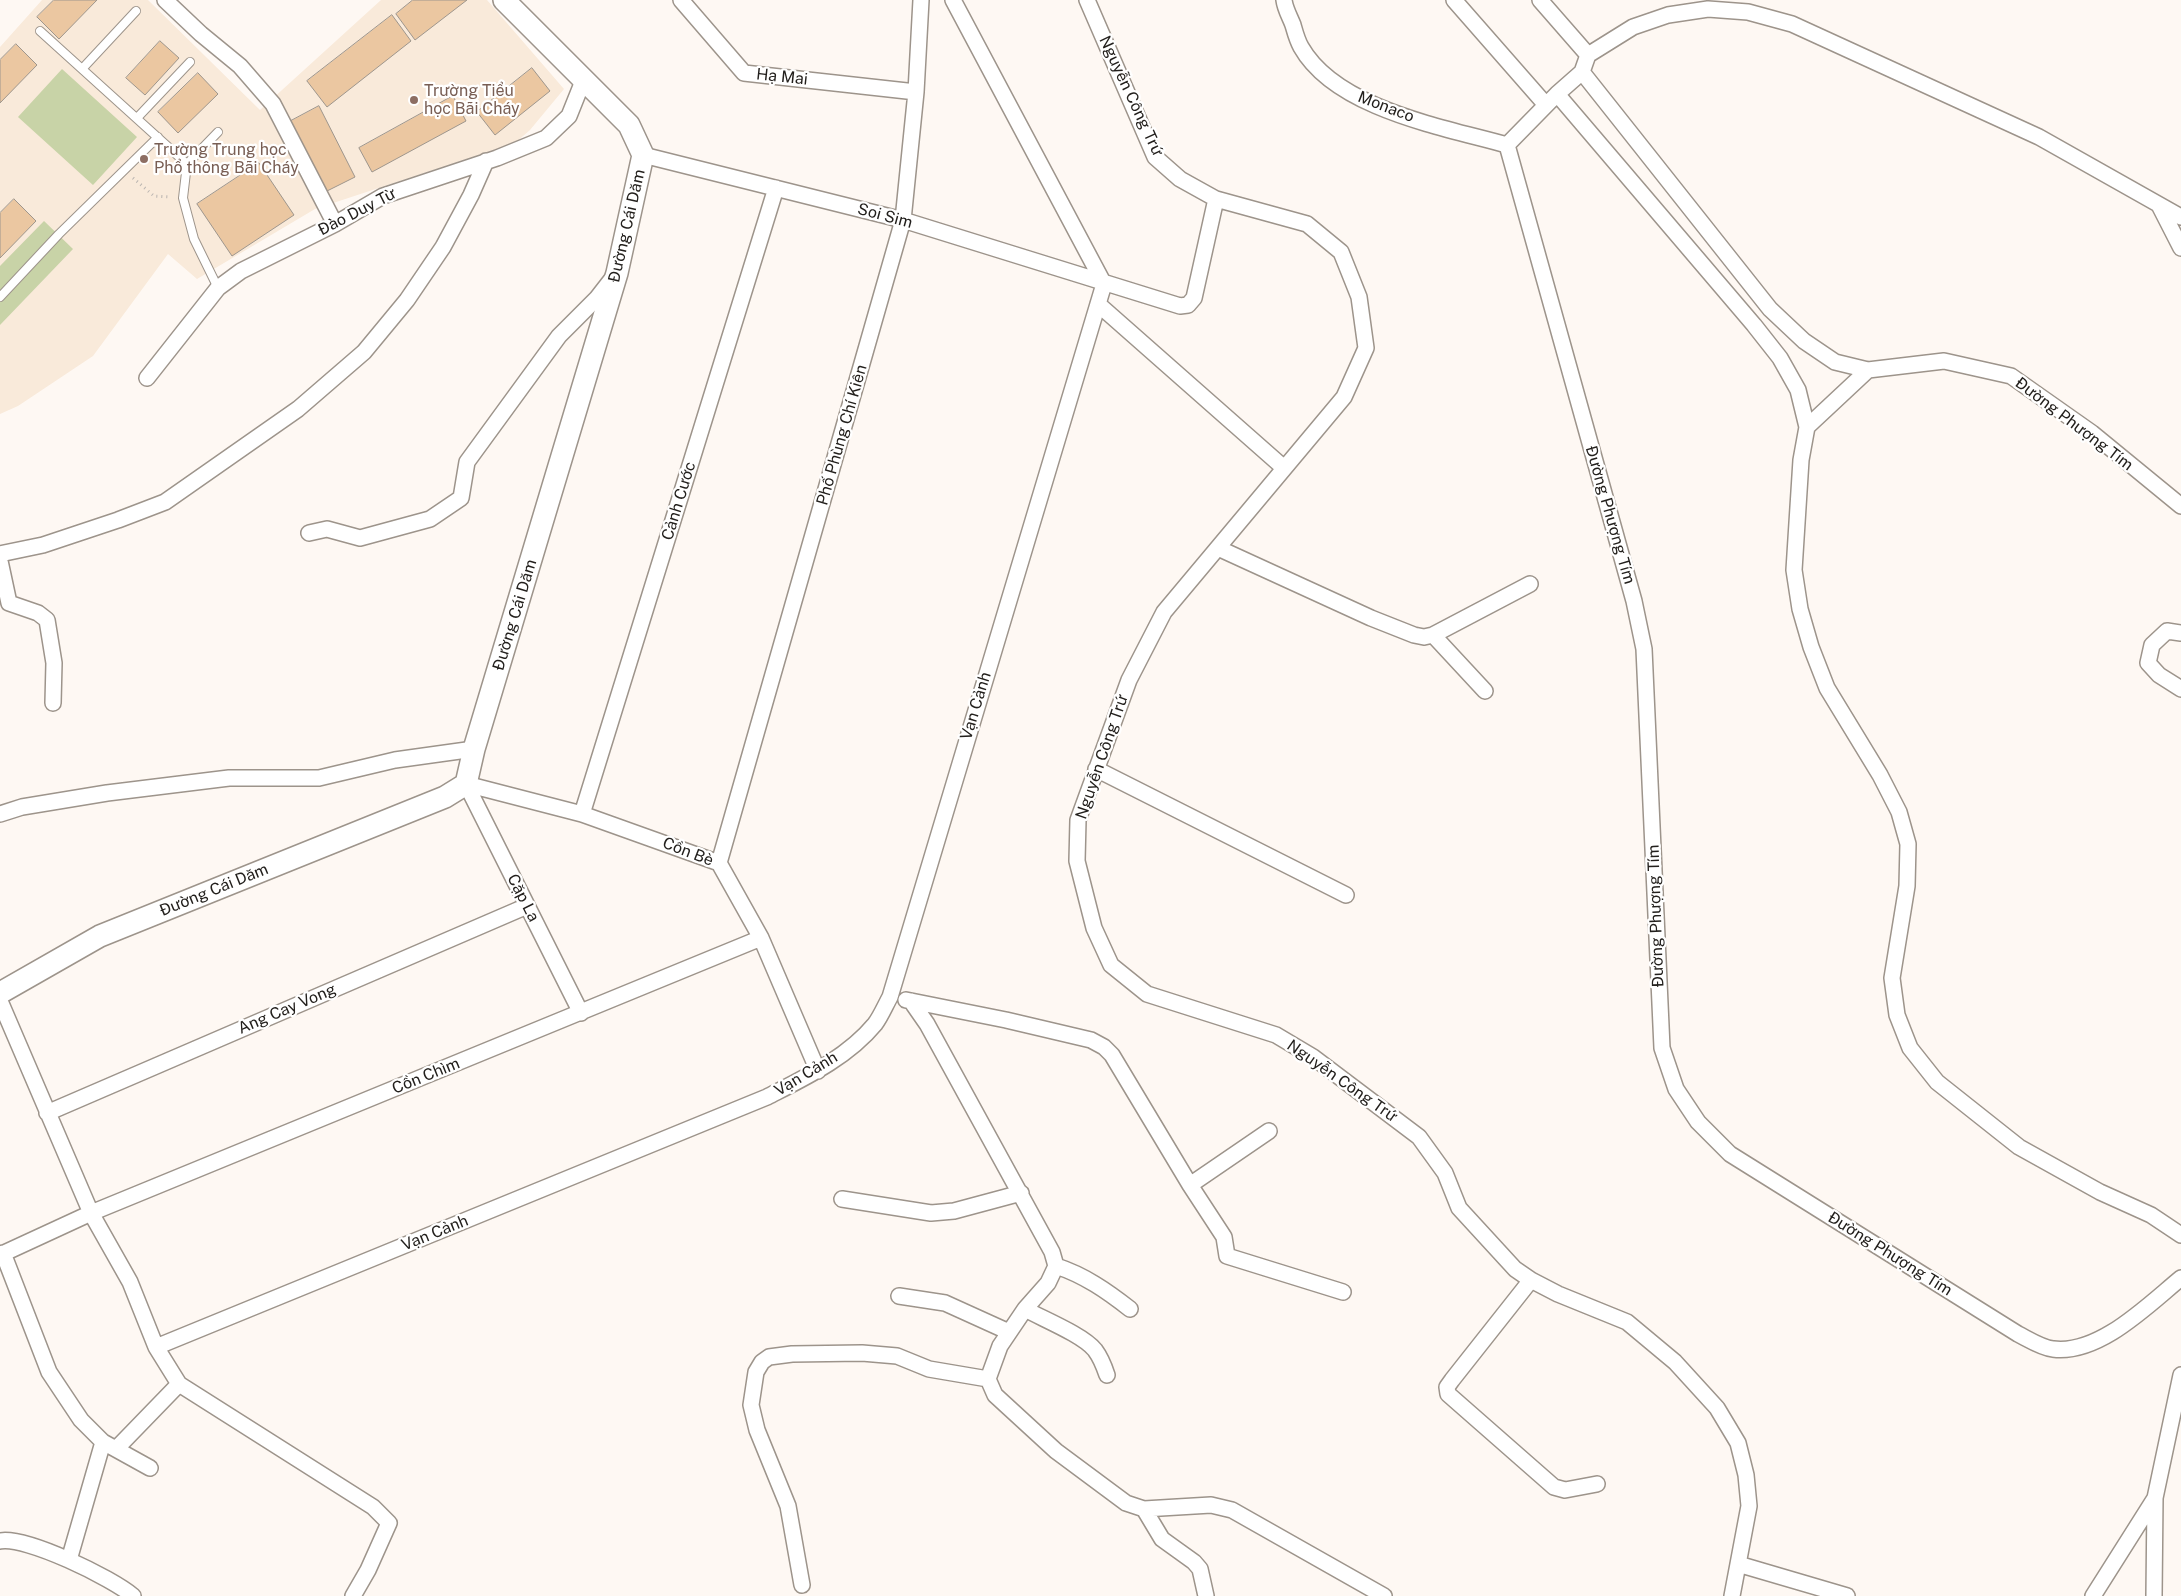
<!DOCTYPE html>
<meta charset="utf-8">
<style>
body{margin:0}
canvas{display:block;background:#fef8f3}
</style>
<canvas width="2181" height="1596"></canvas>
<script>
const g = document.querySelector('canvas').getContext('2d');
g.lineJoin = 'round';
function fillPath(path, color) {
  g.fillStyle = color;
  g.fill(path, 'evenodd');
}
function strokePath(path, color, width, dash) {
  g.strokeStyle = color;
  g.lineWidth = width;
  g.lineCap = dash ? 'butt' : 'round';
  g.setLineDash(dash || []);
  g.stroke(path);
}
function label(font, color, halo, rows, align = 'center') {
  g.font = font + ' "Public Sans",sans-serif';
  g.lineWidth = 4.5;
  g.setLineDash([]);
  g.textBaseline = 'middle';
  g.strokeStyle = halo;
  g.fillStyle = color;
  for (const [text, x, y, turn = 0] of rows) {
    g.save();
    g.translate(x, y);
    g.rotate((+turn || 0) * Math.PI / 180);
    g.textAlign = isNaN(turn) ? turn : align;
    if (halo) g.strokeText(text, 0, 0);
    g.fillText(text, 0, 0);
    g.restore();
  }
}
fillPath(new Path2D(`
 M 42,0 L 148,0 L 260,110 L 381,0 L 487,0 L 564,89 L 530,130 L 515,143 L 315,209 L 197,279 L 168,254 L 93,356 L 18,406 L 0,414 L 0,47 Z`), '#f9eada');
fillPath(new Path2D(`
 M 62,69 L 137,137 L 93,185 L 18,117 Z
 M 44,221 L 73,249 L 0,325 L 0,266 Z`), '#c8d3a7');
const building = new Path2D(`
 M 54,0 L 97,0 L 59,39 L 37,17 Z
 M 413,0 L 467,0 L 415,40 L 396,14 Z
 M 392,15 L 411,41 L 327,107 L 307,81 Z
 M 160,41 L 179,58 L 145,95 L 126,78 Z
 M 16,44 L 37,65 L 0,103 L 0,60 Z
 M 532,68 L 550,91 L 495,135 L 477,112 Z
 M 198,73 L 218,94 L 178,133 L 158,112 Z
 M 453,96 L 466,121 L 372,172 L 359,148 Z
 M 319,106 L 355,177 L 325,192 L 289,122 Z
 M 259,163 L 294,215 L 232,256 L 197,204 Z
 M 14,199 L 36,221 L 0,258 L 0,213 Z`);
fillPath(building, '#ebc7a1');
strokePath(building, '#9e968d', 1);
const lane = new Path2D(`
 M 40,31 L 187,164
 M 82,69 L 136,11
 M 137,118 L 190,62
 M 218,288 L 194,239 L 183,198 L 187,164 L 218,132
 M 0,297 L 59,234 L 158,137`);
const street = new Path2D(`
 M 165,0 L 201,34 L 240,66 L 273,104 L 335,224
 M 681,0 L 744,73 L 916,92
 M 953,0 L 1104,284
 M 1087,0 L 1155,157 L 1180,179 L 1216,199 L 1307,224 L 1341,252 L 1359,297 L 1366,348 L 1344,397 L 1164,612 L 1129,680 L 1078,820 L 1077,861 L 1094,928 L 1111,965 L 1147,994 L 1276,1035 L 1313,1057 L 1419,1137 L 1445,1173 L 1459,1208 L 1515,1269 L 1531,1280 L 1558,1294 L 1627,1322 L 1675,1362 L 1717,1408 L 1738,1443 L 1746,1475 L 1749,1506 L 1732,1596
 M 1284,0 C 1285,9 1290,17 1293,25 C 1295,32 1297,40 1301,47 C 1336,109 1443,127 1507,145
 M 1454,0 L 1546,105
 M 1540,0 L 1588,55
 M 1582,72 L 1770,309 L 1804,341 L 1835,362 L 1868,370 L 1944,361 L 2011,376 L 2092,433 L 2181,506
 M 1557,94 L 1754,325 L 1780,358 L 1798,390 L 1807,427 L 1801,460 L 1794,570 L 1800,609 L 1811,647 L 1827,688 L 1880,775 L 1899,812 L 1908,844 L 1907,886 L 1892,978 L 1897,1015 L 1910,1048 L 1937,1082 L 2019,1147 L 2100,1192 L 2151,1215 L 2181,1235
 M 1507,145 L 1634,601 L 1644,649 L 1662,1048 L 1676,1089 L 1698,1122 L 1730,1154 L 2018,1334 C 2028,1339 2042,1348 2053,1349 C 2099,1355 2148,1305 2181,1278
 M 1507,145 L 1557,94 L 1582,72 L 1588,55 L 1633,27 L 1668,15 L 1708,9 L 1748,12 L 1792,24 L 2039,137 L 2181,217
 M 643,155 L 903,220 L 1180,306 L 1188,305 L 1194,298 L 1216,199
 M 2159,205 L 2181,248
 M 1098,304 L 1284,468
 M 147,378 L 218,288 L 241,271 L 335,224 L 383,196 L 497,158 L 546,138 L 569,116 L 583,81
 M 1807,427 L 1868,370
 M 309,533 L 327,529 L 360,538 L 430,519 L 461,498 L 467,462 L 559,336 L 597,298 L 611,280
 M 1218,548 L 1371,618 L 1414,635 L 1424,637 L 1433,635 L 1530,584
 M 0,554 L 43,545 L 118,520 L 165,502 L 298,409 L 364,352 L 407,300 L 443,247 L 471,195 L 486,161
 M 0,561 L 9,603 L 38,613 L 47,620 L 54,663 L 53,703
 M 2181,633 L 2167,631 L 2152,645 L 2148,663 L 2159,675 L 2181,689
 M 1433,635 L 1485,691
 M 1096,769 L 1346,895
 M 466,784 L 582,814 L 719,863 L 761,938 L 818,1071
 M 466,784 L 581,1013
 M 0,814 L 22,807 L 107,793 L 229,778 L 319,778 L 395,760 L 474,749
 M 582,814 L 776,188
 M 719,863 L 903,220 L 916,92 L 921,0
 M 906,1000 L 1006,1020 L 1091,1040 L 1104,1047 L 1112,1055 L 1190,1185 L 1224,1237 L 1227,1256 L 1343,1292
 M 0,1001 L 91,1213 L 130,1282 L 156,1347
 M 911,1001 L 927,1024 L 1052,1252 L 1056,1266 L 1048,1283 L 1025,1309 L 1000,1346 L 988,1379 L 995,1395 L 1056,1451 L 1126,1503 L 1144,1509 L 1211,1505 L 1232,1510 L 1384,1596
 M 47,1113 L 527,906
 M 1190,1185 L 1269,1131
 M 842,1199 L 931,1213 L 954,1211 L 1021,1193
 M 3,1253 L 49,1372 L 81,1420 L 103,1442 L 150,1468
 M 0,1255 L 91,1213 L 761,938
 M 1056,1266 C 1084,1275 1107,1291 1130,1309
 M 1531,1280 L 1452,1380 L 1447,1387 L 1448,1394 L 1554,1487 L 1565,1490 L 1597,1484
 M 899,1296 L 945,1303 L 1009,1332
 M 1025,1309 C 1043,1319 1083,1335 1095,1350 C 1101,1358 1104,1366 1107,1375
 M 179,1384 L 373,1507 L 389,1523 L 368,1570 L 353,1596
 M 116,1449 L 179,1384 L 156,1347 L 767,1097 C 804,1078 847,1058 875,1024 C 881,1016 885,1006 890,997 L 1104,284
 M 1144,1509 L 1162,1539 L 1194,1562 L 1200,1569 L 1206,1596
 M 0,1541 C 26,1536 112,1578 133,1596
 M 69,1560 L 103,1442
 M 1738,1564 L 1847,1596
 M 802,1585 L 788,1506 L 757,1430 L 751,1405 L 756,1372 L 762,1362 L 769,1357 L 792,1354 L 862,1353 L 897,1356 L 929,1369 L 988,1379
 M 2093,1596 L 2155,1498 L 2181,1375
 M 2154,1596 L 2155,1498`);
const secondary = new Path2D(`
 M 0,993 L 100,936 L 445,797 L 466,784 L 474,749 L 617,273 L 643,155 L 629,125 L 504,0`);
strokePath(lane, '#9d948b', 10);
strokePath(street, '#9d948b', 18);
strokePath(secondary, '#9d948b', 24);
strokePath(new Path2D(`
 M 133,178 L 154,196 L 170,197`), '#b9b4b0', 3, [1, 4]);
strokePath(lane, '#fff', 8);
strokePath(street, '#fff', 15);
strokePath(secondary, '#fff', 21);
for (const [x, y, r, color] of [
 [414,100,5,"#8d6e63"],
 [144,159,5,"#8d6e63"]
]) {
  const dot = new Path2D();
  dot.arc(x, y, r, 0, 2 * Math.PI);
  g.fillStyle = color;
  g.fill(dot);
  strokePath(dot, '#fff', 2);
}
label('16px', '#23201d', '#fff', [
 ["Hạ Mai",782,77,6],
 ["Nguyễn Công Trứ",1131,96,65],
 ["Monaco",1386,107,21],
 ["Đào Duy Từ",357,212,-27],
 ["Soi Sim",885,216,15],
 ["Đường Cái Dăm",627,226,-77],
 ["Đường Phượng Tím",2074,424,37],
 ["Phố Phùng Chí Kiên",842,435,-74],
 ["Cảnh Cước",679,501,-73],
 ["Đường Phượng Tím",1610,515,74],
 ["Đường Cái Dăm",515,615,-73],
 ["Vạn Cảnh",976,706,-73],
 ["Nguyễn Công Trứ",1102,757,-71],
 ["Cồn Bè",688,852,21],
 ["Đường Cái Dăm",214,890,-22],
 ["Cặp La",523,898,63],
 ["Đường Phượng Tím",1656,916,-92],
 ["Ang Cay Vong",287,1009,-23],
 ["Vạn Cảnh",806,1074,-31],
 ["Cồn Chìm",426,1076,-22],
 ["Nguyễn Công Trứ",1342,1081,35],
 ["Vạn Cảnh",435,1233,-22],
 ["Đường Phượng Tím",1890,1254,32]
]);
label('16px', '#785e54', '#fff', [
 ["Trường Tiểu",424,91],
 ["học Bãi Cháy",424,109],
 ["Trường Trung học",154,150],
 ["Phổ thông Bãi Cháy",154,168]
], 'left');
</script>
